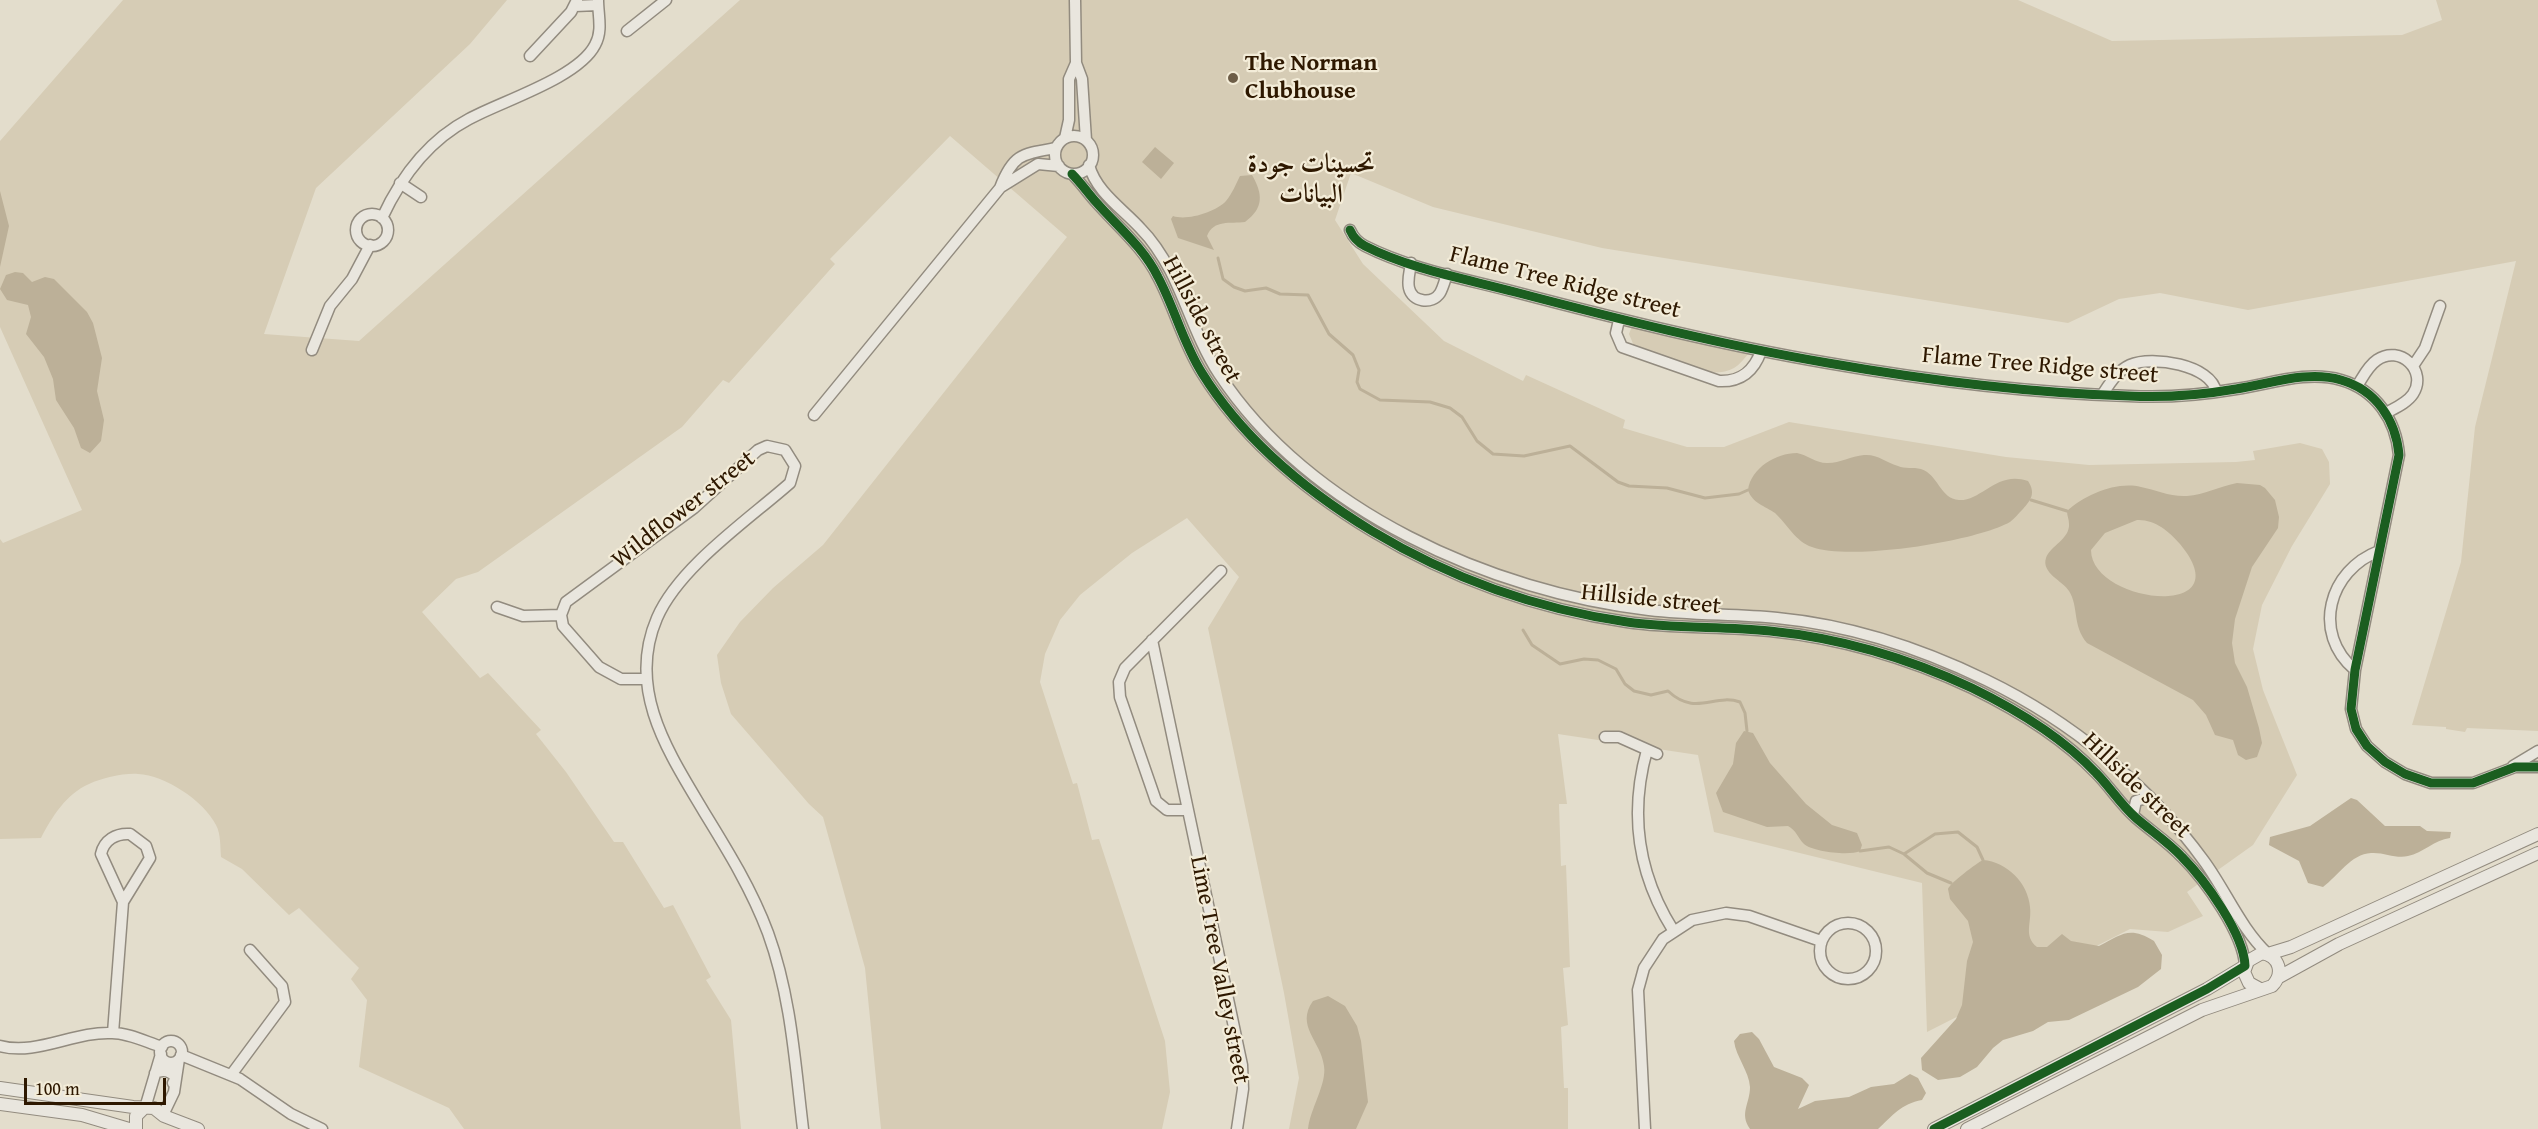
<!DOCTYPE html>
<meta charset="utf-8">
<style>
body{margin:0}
#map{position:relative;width:2538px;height:1129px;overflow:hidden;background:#e3ddcc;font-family:"Gentium Book Plus",serif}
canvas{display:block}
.scale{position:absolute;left:24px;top:1078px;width:142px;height:27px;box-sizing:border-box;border:3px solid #2e1800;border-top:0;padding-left:8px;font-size:18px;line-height:21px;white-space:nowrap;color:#2e1800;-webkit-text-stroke:4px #f3ecd8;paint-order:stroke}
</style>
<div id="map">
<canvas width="2538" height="1129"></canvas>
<div class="scale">100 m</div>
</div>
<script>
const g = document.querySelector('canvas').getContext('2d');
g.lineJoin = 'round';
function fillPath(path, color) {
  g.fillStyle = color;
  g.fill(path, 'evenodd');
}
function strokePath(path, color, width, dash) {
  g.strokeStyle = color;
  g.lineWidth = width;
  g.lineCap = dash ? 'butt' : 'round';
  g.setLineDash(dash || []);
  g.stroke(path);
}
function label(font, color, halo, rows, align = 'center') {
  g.font = font + ' "Gentium Book Plus",Amiri,serif';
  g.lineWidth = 4.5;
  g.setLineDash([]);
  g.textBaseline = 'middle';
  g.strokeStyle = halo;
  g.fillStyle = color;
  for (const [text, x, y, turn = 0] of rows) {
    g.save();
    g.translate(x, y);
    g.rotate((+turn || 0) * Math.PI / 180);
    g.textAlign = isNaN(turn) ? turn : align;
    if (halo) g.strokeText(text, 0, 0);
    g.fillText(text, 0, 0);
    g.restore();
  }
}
fillPath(new Path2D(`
 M 123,0 L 507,0 L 470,44 L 316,188 L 264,334 L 359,341 L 740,0 L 2018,0 L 2112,41 L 2402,35 L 2442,20 L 2436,0 L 2538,0 L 2538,731 L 2467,728 L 2465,732 L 2446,729 L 2446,727 L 2412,725 L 2461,562 L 2475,427 L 2516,261 L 2248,310 L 2160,293 L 2119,299 L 2068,323 L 1602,248 L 1433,207 L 1351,173 L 1335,220 L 1363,264 L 1444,341 L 1523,381 L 1526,375 L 1625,420 L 1623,428 L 1687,447 L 1724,447 L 1789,422 L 2006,457 L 2089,465 L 2236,462 L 2255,460 L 2253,451 L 2300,443 L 2322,449 L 2329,462 L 2330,484 L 2292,546 L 2262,605 L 2253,649 L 2263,690 L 2297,775 L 2253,845 L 2187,892 L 2203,916 L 2168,932 L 2130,929 L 1927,1032 L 1922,883 L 1714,832 L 1698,755 L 1558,734 L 1567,804 L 1559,804 L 1561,866 L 1566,865 L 1570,967 L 1563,968 L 1568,1025 L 1561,1027 L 1564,1088 L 1568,1088 L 1568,1129 L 1289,1129 L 1299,1078 L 1284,993 L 1208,628 L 1239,577 L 1187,518 L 1132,553 L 1080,595 L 1060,620 L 1045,654 L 1040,682 L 1073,784 L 1077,783 L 1092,840 L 1099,839 L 1165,1041 L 1170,1092 L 1162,1129 L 881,1129 L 865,968 L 823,817 L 809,804 L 731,714 L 721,683 L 717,655 L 740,622 L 773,588 L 823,545 L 1067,237 L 950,136 L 830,259 L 835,264 L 729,383 L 723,380 L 682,427 L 478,572 L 456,579 L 422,612 L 480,678 L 488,673 L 541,730 L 536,734 L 566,772 L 614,842 L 623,842 L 664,908 L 673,905 L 711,977 L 706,980 L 731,1020 L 741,1129 L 464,1129 L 449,1108 L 359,1067 L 367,1000 L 351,979 L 359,968 L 299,908 L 289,915 L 242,869 L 221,857 C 220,847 221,834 216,825 C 204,801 165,775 138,774 C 123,773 103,778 89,784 C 66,794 52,817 41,838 L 0,839 L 0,539 L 3,543 L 82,510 L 0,327 L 0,141 Z
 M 1632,326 L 1751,351 C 1746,356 1740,365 1734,368 C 1707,383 1659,356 1634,346 L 1629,334 Z`), '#d6ccb5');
fillPath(new Path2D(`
 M 1155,147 L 1174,163 L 1161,179 L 1142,162 Z
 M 1252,175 C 1263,194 1264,208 1245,222 C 1230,224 1214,219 1207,236 L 1214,250 L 1178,238 L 1171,219 L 1173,216 C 1187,221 1216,212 1226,201 C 1232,194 1236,184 1240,176 Z
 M 0,191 L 9,226 L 0,267 Z
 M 15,272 L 23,273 L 32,282 L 45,277 L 54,279 L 87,312 L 93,323 L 102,358 L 97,391 L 104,420 L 101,441 L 90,453 L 81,448 L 74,428 L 56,400 L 53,379 L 44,357 L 26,334 L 31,317 L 28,305 L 7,300 L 0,289 L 6,275 Z
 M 1797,453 C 1807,455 1818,464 1828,463 C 1840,463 1851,456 1864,455 C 1878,454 1885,462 1898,466 C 1905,469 1913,467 1921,469 C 1938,474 1940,499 1959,500 C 1982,501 1997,470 2028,481 C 2036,493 2031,500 2023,509 C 2018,514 2015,518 2010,522 C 1974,542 1850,561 1812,547 C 1796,542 1787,524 1775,513 C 1765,506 1752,503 1748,490 C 1751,468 1776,453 1797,453 Z
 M 2237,483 L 2260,485 L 2265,488 L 2275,500 L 2279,517 L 2278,528 L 2252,567 L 2235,619 L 2232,643 L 2235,663 L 2247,687 L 2259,728 L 2262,743 L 2257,757 L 2246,760 L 2238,755 L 2233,740 L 2215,735 L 2206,715 L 2193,700 L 2087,643 C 2072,625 2079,607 2069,591 C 2063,581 2041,573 2046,558 C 2050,546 2070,539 2069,524 C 2069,519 2067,516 2067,511 C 2085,495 2116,481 2141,487 C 2156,490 2170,497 2187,496 C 2204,495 2220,486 2237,483 ZM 2137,520 C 2154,519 2169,531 2180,544 C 2244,621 2091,604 2091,550 L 2105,533 Z
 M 1744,731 L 1753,733 L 1770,763 L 1806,804 L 1832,825 L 1857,833 L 1862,845 L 1860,851 C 1850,856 1813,852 1804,844 C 1798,838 1796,830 1788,826 L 1767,827 L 1723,812 L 1716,793 L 1733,764 L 1736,743 Z
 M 2351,798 L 2357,800 L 2385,826 L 2420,826 L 2427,831 L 2451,832 L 2450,838 C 2434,840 2423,853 2408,856 C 2396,859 2384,852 2371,853 C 2351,854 2338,876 2323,887 L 2308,883 L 2299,861 L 2269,845 L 2270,837 L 2310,826 Z
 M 1983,860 C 2007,862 2028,883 2030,907 C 2032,923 2023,936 2037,947 L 2047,947 L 2062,934 L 2071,941 L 2099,946 C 2121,935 2129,925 2154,941 L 2162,955 L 2161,969 L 2138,987 L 2069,1020 L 2048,1022 L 2033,1031 L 2003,1040 L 1993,1048 L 1977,1067 L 1960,1077 L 1938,1080 L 1922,1070 L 1921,1058 L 1956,1019 L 1962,1005 L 1967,961 L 1973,942 L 1968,921 L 1950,899 L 1948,889 C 1950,883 1977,863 1983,860 Z
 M 1328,996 L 1345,1006 L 1357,1026 L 1361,1041 L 1368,1102 L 1356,1129 L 1308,1129 C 1310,1109 1327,1084 1324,1066 C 1321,1041 1295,1026 1313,1001 Z
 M 1752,1032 L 1759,1039 L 1774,1067 L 1802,1078 L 1809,1085 L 1798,1109 L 1815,1101 L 1849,1097 L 1871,1087 L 1894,1084 L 1910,1074 L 1918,1078 L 1926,1093 L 1922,1100 C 1901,1104 1893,1115 1878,1129 L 1750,1129 C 1739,1113 1750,1104 1750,1087 C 1749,1071 1736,1057 1734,1041 L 1740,1034 Z`), '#bcb098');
strokePath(new Path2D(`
 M 1218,258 L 1223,279 L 1234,287 L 1245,291 L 1266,288 L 1280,294 L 1308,295 L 1329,334 L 1353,355 L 1359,370 L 1357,382 L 1360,389 L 1380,400 L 1430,402 L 1450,408 L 1462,417 L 1477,441 L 1493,454 L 1524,456 L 1570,446 L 1618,482 L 1629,486 L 1667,488 L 1705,498 L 1739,494 L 1748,490
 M 2031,500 L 2067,511
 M 1523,630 L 1532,645 L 1560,664 L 1584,659 L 1598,660 L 1616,669 L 1625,684 L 1634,691 L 1651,695 L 1668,691 C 1696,717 1714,693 1740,702 L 1745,713 L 1747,731
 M 1860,851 L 1889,847 L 1904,854 L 1935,834 L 1958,832 L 1977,847 L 1983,860
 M 1904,854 L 1927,873 L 1951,883`), '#bcb098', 3);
const minor = new Path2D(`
 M 575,6 L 598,5
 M 627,31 L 666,0
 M 530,56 L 571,12 L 577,0
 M 1076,63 L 1082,79 L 1086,140
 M1055 155a19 19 0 1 1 38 0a19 19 0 1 1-38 0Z
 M 1065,138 L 1069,120 L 1069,79 L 1076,63 L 1075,0
 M 1089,165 C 1096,192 1123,209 1141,229 C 1153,241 1163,257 1171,272 C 1188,306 1198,342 1219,374 C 1309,511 1492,592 1649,610 C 1692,615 1735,614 1777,618 C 1850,625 1920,648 1986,680 C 2071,721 2148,784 2204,861 C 2226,891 2241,929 2268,954
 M 1072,174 C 1081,183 1088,193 1096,202 C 1118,227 1143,247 1158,277 C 1175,309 1183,343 1202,373 C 1243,439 1306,491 1372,531 C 1450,578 1537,609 1627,622 C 1674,629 1722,626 1770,631 C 1840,638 1908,658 1972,688 C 2017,710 2062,737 2096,773 C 2110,787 2121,805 2136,818 C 2151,831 2168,842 2182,857 C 2205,880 2244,934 2245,966
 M 400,183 L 421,197
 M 1001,187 L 1038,164 L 1059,166
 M356 230a16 16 0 1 1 32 0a16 16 0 1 1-32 0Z
 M 382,218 C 401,177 429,140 469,119 C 502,101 578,78 595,45 C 603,31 598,15 598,0
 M 1350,230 C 1353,237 1357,242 1365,246 C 1410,269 1466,279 1515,292 C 1618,319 1722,345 1828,363 C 1925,380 2030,393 2129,396 C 2165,398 2201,395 2236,389 C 2270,384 2307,370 2341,380 C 2376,390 2396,420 2399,455 L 2355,670 L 2351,709 L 2356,729 L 2367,746 L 2385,762 L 2405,774 L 2431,783 L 2473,783 L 2515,767 L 2538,767
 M 1411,263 C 1410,271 1407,280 1409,288 C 1412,302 1432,305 1440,293 C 1443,288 1445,280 1447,274
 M 1619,320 L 1616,333 L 1622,347 L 1719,381 C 1741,382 1754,371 1761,351
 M 312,350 L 330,306 L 352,279 L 370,245
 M 2413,366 L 2425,348 L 2440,306
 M 2357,386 C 2363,377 2368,366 2377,360 C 2400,344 2428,371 2413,394 C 2407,403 2395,408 2386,413
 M 2102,395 C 2110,383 2117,371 2130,365 C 2152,355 2212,365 2216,392
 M 814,415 L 1000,188 C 1013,154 1022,154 1056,148
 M 497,607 L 523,616 L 561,615
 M 1152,640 L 1242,1065 L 1243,1089 L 1237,1129
 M 2355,670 C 2311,633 2329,570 2379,551
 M 646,679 L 621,679 L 599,667 L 563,626 L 561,615 L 566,602 L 694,508 L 758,450 L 767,446 L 785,450 L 795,466 L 790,483 C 748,520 679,567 657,618 C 626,690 669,753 704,812 C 728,851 752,890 768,933 C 791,996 795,1063 803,1129
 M 1605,737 L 1619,737 L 1657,754
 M 1647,750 C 1629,814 1638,874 1673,930
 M 2513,766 L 2538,751
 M 1188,810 L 1167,810 L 1156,801 L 1120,697 L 1119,682 L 1125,668 L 1221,571
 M 2133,815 L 2136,801 L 2150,797
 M 130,834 L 146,846 L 150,858 L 123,902 L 101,854 C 104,840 116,833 130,834 Z
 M1820 951a28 28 0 1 1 56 0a28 28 0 1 1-56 0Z
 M 113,1033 L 123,902
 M160 1052a11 11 0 1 1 22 0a11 11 0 1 1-22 0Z
 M 0,1046 C 36,1056 75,1031 112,1033 C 129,1033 146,1042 162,1047
 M 181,1055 L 240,1079 L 291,1114 L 322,1129
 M 155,1073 C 163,1069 170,1070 176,1078 L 173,1083
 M 231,1075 L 285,1002 L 282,986 L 250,950
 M 145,1108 L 161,1054
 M 163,1115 L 174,1092 L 179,1059
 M 1645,1129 L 1638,990 L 1644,968 L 1663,939 L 1692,920 L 1726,913 L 1749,916 L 1821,941`);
const tertiary = new Path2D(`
 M 2268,954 L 2291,947 L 2538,834
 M 2279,977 L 2339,944 L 2538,853
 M 0,1088 L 133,1107 L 154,1108 L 164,1116 L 198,1129
 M 0,1104 L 82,1115 L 129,1129
 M 136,1129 L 136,1116 L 144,1108
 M 1934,1129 L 2207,989 L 2245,966
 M 1967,1129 L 2202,1010 L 2272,986 C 2284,974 2280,956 2262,953 L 2248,961 L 2244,972 L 2249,983 L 2260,989`);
strokePath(minor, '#928b7f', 13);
strokePath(tertiary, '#928b7f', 14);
strokePath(minor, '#e9e6de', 10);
strokePath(tertiary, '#e9e6de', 12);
strokePath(new Path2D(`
 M 1072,174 C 1081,183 1088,193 1096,202 C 1118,227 1143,247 1158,277 C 1175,309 1183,343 1202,373 C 1243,439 1306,491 1372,531 C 1450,578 1537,609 1627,622 C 1674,629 1722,626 1770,631 C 1840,638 1908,658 1972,688 C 2017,710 2062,737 2096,773 C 2110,787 2121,805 2136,818 C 2151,831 2168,842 2182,857 C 2205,880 2244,934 2245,966 L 2207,989 L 1934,1129
 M 1350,230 C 1353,237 1357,242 1365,246 C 1410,269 1466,279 1515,292 C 1618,319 1722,345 1828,363 C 1925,380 2030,393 2129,396 C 2165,398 2201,395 2236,389 C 2270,384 2307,370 2341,380 C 2376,390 2396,420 2399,455 L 2355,670 L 2351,709 L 2356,729 L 2367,746 L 2385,762 L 2405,774 L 2431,783 L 2473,783 L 2515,767 L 2538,767`), '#1b5e20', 9);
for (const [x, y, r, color] of [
 [1233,78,6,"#6d5d47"]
]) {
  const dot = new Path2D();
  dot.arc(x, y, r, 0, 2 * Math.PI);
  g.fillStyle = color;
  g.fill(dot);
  strokePath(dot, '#f3ecd8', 2);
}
label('bold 24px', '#2e1800', '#f3ecd8', [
 ["The Norman",1245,64],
 ["Clubhouse",1245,92]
], 'left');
label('24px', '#2e1800', '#f3ecd8', [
 ["Flame Tree Ridge street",1565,283,14],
 ["Hillside street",1201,320,62],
 ["Flame Tree Ridge street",2040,366,5],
 ["Wildflower street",684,510,-38],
 ["Hillside street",1651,600,6],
 ["Hillside street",2136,786,44],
 ["Lime Tree Valley street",1219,970,79]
]);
label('bold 26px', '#2e1800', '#f3ecd8', [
 ["تحسينات جودة",1311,165],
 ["البيانات",1311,195]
]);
</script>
